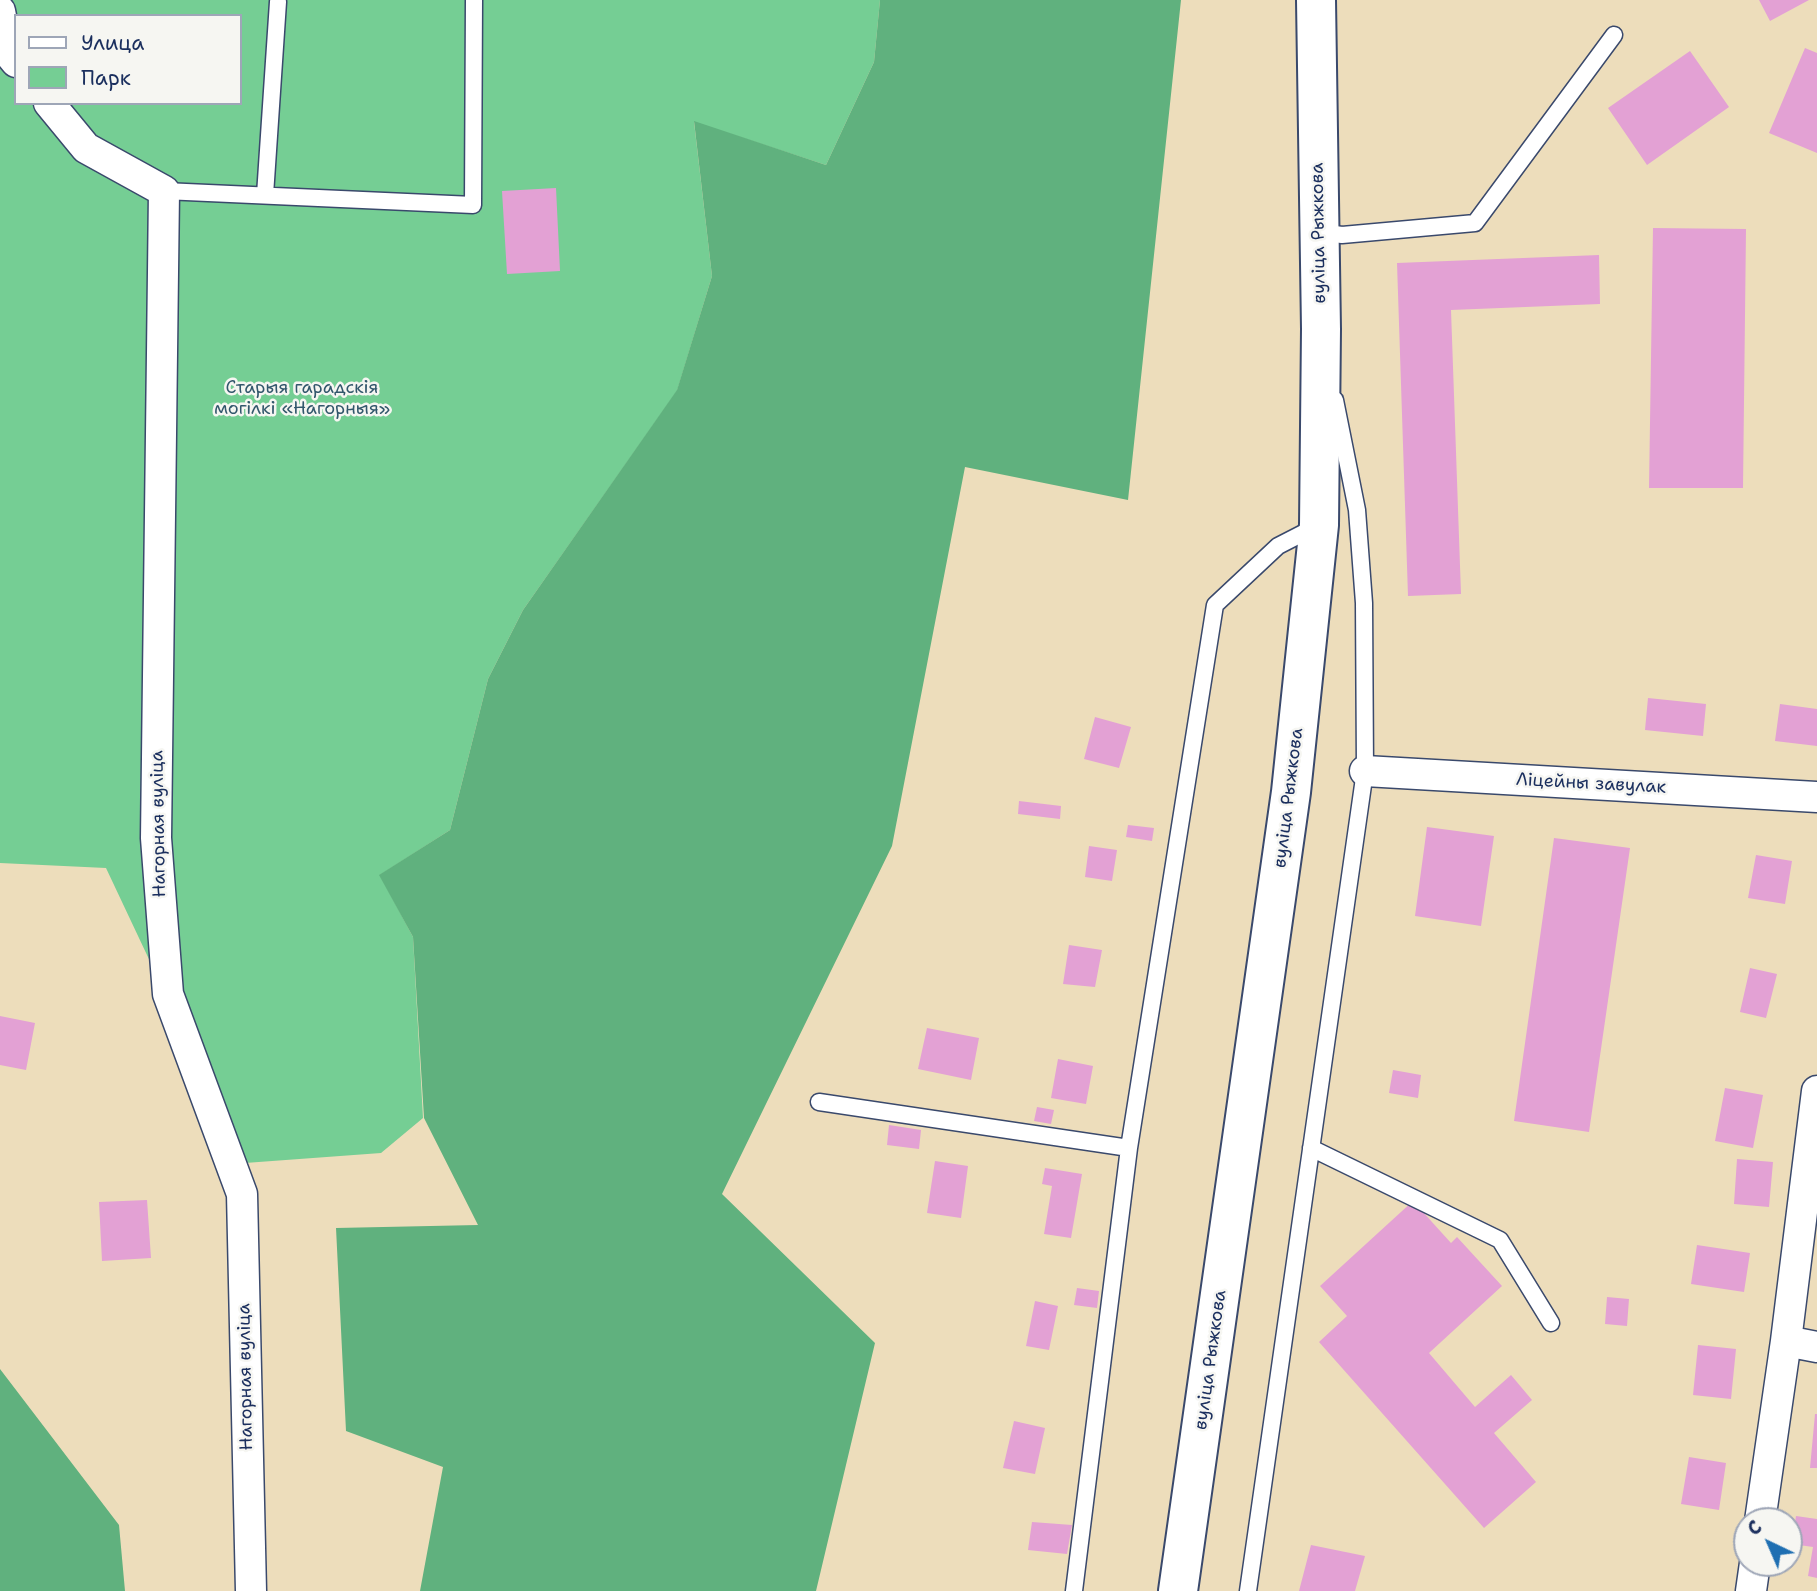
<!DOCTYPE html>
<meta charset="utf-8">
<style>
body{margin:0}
#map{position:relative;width:1817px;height:1591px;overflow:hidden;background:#edddbb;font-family:"Shantell Sans",sans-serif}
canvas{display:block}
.legend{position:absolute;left:14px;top:14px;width:228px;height:91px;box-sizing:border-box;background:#f6f6f2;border:2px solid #9ea6b7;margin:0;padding:9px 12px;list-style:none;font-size:21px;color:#1b2f5e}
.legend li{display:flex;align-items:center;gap:14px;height:35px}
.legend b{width:35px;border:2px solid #9ea6b7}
.north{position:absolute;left:1733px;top:1507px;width:70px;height:70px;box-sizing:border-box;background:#f6f6f2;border:2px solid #9ea6b7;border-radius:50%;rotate:316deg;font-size:19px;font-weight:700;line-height:28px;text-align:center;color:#1b2f5e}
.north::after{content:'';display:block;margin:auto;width:24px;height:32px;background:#1f6fb2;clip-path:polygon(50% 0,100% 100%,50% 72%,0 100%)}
</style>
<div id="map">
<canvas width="1817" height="1591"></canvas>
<ul class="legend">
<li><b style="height:9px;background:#fff"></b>Улица</li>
<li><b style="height:19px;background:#75ce94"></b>Парк</li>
</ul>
<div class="north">С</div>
</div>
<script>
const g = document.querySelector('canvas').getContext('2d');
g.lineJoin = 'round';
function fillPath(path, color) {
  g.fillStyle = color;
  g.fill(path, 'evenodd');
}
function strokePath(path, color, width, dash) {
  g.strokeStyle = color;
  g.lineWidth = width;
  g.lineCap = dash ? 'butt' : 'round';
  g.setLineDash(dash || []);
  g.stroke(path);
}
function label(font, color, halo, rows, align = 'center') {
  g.font = font + ' "Shantell Sans",sans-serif';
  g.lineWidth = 5;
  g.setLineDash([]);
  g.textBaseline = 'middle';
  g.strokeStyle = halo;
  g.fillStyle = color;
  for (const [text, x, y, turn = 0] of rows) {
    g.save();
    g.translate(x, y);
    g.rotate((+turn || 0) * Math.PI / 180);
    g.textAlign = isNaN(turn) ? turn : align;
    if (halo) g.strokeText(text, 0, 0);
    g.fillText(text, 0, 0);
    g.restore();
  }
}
fillPath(new Path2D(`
 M 0,0 L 880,0 L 874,62 L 826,165 L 694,122 L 712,276 L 677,391 L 523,610 L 488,679 L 450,830 L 380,875 L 413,937 L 423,1118 L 381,1153 L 245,1163 L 106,868 L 0,863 ZM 16,16 L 240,16 L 240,103 L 16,103 Z`), '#75ce94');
fillPath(new Path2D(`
 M 880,0 L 1181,0 L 1128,500 L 965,467 L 892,846 L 722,1194 L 875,1343 L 816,1591 L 420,1591 L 443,1467 L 346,1431 L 336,1228 L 478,1225 L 424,1118 L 413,937 L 379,875 L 450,830 L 488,679 L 523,610 L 677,390 L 712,276 L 694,121 L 826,165 L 874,62 Z
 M 0,1369 L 119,1525 L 125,1591 L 0,1591 Z`), '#60b17e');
fillPath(new Path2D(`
 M 1759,0 L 1809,0 L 1770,21 Z
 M 1805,48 L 1817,53 L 1817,153 L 1769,133 Z
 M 1690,51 L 1729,107 L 1647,165 L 1608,108 Z
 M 556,188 L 560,271 L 507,274 L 502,191 Z
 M 1653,228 L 1746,229 L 1743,488 L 1649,488 Z
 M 1599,255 L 1600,304 L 1451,310 L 1461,594 L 1408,596 L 1397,263 Z
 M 1648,698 L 1706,704 L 1703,736 L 1645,730 Z
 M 1780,704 L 1817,709 L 1817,746 L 1775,741 Z
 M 1095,717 L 1131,727 L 1119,768 L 1084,759 Z
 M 1019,801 L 1061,806 L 1060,819 L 1018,814 Z
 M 1128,825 L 1154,828 L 1152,841 L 1126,837 Z
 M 1427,827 L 1494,836 L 1481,926 L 1415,916 Z
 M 1554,838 L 1630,848 L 1589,1132 L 1514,1121 Z
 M 1089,846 L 1117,850 L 1112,881 L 1085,877 Z
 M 1756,855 L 1792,861 L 1785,904 L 1748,898 Z
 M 1069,945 L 1102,950 L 1095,987 L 1063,984 Z
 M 1750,968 L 1777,974 L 1766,1018 L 1740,1012 Z
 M 0,1016 L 35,1023 L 26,1070 L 0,1065 Z
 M 927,1028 L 979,1038 L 971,1080 L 918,1069 Z
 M 1058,1059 L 1093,1066 L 1086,1104 L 1051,1098 Z
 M 1393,1070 L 1421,1075 L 1418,1098 L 1389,1093 Z
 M 1725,1088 L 1763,1095 L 1753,1148 L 1715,1141 Z
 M 1037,1107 L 1054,1110 L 1051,1124 L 1034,1121 Z
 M 889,1125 L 921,1130 L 919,1149 L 887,1145 Z
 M 1737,1159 L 1773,1162 L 1769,1207 L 1734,1204 Z
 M 935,1161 L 968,1166 L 961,1218 L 927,1213 Z
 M 1045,1168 L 1082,1174 L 1071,1238 L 1044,1234 L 1052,1186 L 1042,1184 Z
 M 147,1200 L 151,1258 L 102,1261 L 99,1202 Z
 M 1413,1201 L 1451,1243 L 1457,1237 L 1502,1286 L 1429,1353 L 1475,1407 L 1511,1375 L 1532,1400 L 1494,1433 L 1536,1482 L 1484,1528 L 1319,1342 L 1347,1316 L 1320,1286 Z
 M 1697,1245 L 1750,1253 L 1744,1292 L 1691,1284 Z
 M 1077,1288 L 1099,1291 L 1097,1308 L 1074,1305 Z
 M 1607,1297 L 1629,1299 L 1627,1326 L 1605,1324 Z
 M 1035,1301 L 1058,1306 L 1049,1350 L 1026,1346 Z
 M 1698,1345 L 1736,1349 L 1731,1399 L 1693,1395 Z
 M 1815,1414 L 1817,1414 L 1817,1468 L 1810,1468 Z
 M 1014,1421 L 1045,1428 L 1035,1474 L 1003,1468 Z
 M 1689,1457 L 1726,1463 L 1719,1510 L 1681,1504 Z
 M 1796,1516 L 1817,1519 L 1817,1578 L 1808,1576 L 1813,1547 L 1792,1544 Z
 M 1032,1522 L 1072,1525 L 1067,1554 L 1028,1550 Z
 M 1311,1545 L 1365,1556 L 1355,1591 L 1299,1591 Z`), '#e3a1d4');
const service = new Path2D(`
 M 164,191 L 473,205 L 474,0
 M 265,195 L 278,2
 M 1319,232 L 1342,235 L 1475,223 L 1614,35
 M 819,1102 L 1129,1148
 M 1311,1148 L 1500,1240 L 1551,1323
 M 1074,1591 L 1129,1148 L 1215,605 L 1278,546 L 1317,526
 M 1248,1591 L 1365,771 L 1364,603 L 1357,510 L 1335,400`);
const minor = new Path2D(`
 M 0,11 L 8,52 L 16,62
 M 49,103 L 86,148 L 164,191 L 156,838 L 168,994 L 242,1194 L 251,1591
 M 1365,771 L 1817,797
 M 1786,1341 L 1817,1347
 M 1760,1521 L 1786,1341 L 1817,1091
 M 1751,1591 L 1755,1563`);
const secondary = new Path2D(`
 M 1178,1591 L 1291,792 L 1319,525 L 1321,329 L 1316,0`);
strokePath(service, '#3a496c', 19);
strokePath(minor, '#3a496c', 33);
strokePath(secondary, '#3a496c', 42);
strokePath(service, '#fff', 16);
strokePath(minor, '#fff', 30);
strokePath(secondary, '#fff', 38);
label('18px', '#1b2f5e', '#f6f6f2', [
 ["вуліца Рыжкова",1319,233,-91],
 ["Ліцейны завулак",1591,784,3],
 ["вуліца Рыжкова",1289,798,-83],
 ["Нагорная вуліца",159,824,-91],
 ["вуліца Рыжкова",1211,1360,-82],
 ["Нагорная вуліца",246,1377,-91]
]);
label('18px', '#32576c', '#f6f6f2', [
 ["Старыя гарадскія",302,388],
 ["могілкі «Нагорныя»",302,409]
]);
</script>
